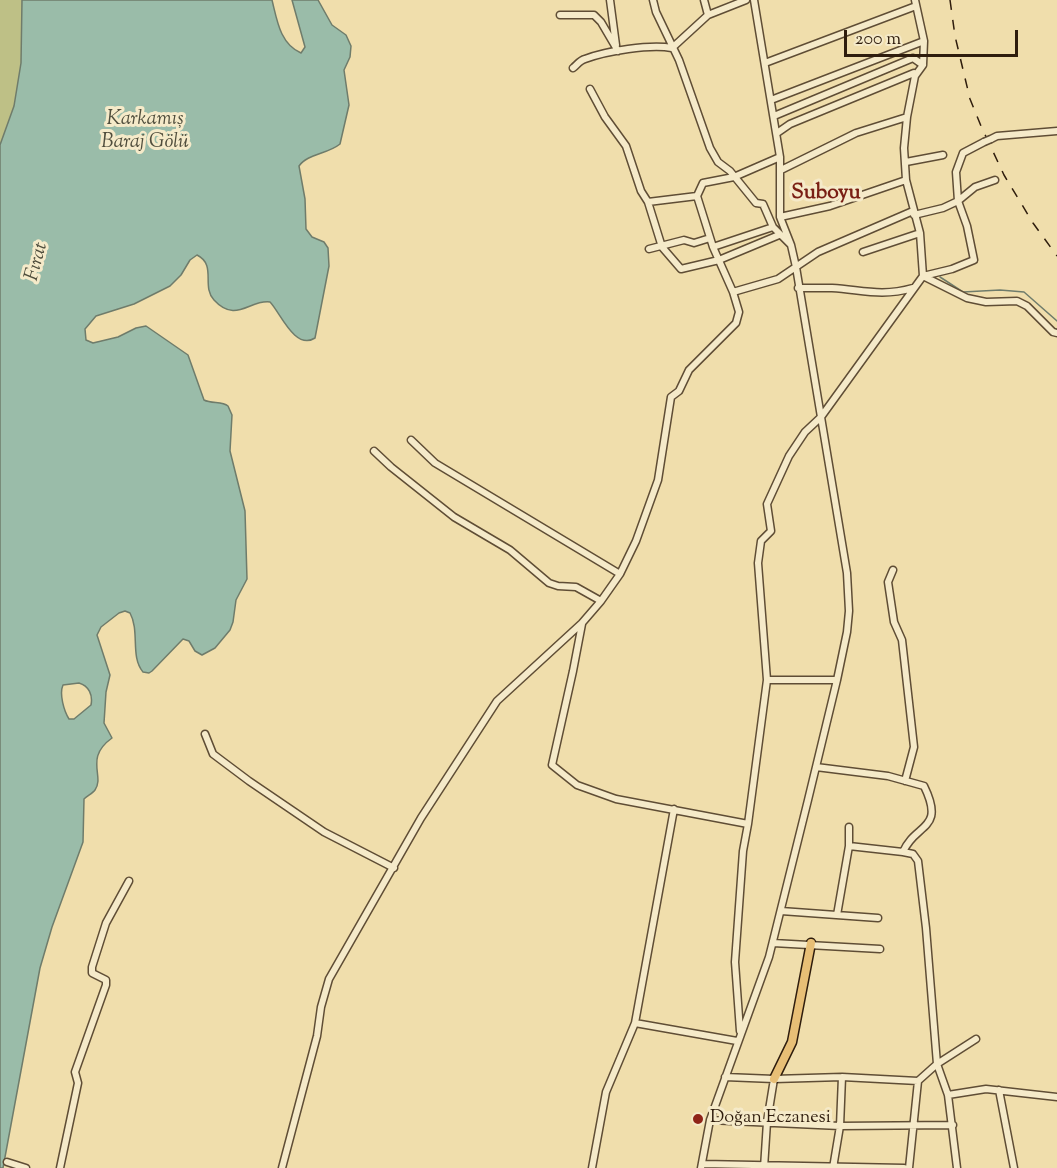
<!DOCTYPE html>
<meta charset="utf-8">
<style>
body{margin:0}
#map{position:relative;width:1057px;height:1168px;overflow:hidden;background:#f0deac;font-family:"Sorts Mill Goudy",serif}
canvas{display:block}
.scale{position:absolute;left:844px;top:30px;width:174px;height:27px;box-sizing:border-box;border:3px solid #2f1d0d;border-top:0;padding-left:8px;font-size:18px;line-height:21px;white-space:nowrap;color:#2f1d0d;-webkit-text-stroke:4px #f5eac9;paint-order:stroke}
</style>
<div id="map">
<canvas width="1057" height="1168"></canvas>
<div class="scale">200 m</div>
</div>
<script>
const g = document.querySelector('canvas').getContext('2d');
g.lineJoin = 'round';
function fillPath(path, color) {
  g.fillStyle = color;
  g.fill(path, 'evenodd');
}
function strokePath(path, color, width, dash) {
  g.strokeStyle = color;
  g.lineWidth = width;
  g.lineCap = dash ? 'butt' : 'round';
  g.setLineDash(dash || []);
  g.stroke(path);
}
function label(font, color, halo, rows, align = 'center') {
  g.font = font + ' "Sorts Mill Goudy",serif';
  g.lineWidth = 6;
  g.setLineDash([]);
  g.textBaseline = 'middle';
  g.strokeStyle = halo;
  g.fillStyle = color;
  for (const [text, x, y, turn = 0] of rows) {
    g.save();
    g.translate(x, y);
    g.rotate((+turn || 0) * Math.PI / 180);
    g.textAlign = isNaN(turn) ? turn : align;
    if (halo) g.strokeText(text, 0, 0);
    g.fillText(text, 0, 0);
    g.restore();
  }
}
fillPath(new Path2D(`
 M 0,0 L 47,0 L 0,201 Z`), '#bec086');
const water = new Path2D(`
 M 22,0 L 272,0 C 277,20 280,44 301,53 L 305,47 L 292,0 L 318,0 L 332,25 L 346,35 L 351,46 L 350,57 L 344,70 L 349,105 L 340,144 C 328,154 307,154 299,166 L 305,199 L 306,229 L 312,237 L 324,242 L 328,248 L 329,266 L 315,338 C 295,351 280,312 270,302 C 250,299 236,324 214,300 C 201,286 217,265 197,255 L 190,260 L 181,275 L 170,286 L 134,304 L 96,316 L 85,329 L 86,340 L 93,343 L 118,337 L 136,328 L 146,326 L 188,355 L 204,400 C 212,404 222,401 228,406 L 232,415 L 230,451 L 245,511 L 247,579 L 236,600 L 233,622 L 230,630 L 215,648 L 202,655 L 195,651 L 189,641 L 183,639 L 152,671 L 149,673 L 143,672 C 130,657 140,631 130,613 L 125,611 L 119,613 L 101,627 L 97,635 L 110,675 L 106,692 L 104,723 L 112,738 C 84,758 105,776 95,790 C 93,793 87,796 84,799 L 83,842 L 52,927 L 40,968 L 3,1168 L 0,1168 L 0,145 L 14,106 L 21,63 ZM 79,683 C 89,686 93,695 91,705 L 74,719 L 69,719 C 64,711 59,694 63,685 Z`);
fillPath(water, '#9abca9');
strokePath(water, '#6f7c6b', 1.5);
strokePath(new Path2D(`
 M 940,277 L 963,292 L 1000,290 L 1024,292 L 1057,321`), '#6f7c6b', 1.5);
const minor = new Path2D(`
 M 610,0 L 616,45
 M 653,0 L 656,12 L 679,60 L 710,148 L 718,162 L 730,171 L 756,203 L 763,204 L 773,227 L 790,244
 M 704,0 L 708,15
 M 560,15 L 594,15 L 601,22 L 618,51
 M 765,63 L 916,6
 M 573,68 C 577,65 580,60 585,59 C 606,51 650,44 672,48 L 708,15 L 746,0
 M 590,89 L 605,117 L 626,146 L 641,191 L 648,202 L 662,247 L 681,269 L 719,260 L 779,235
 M 771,100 L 924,41
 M 774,116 L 913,58 L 923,65
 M 777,133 L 790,124 L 914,73 L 915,76
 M 991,139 L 997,136 L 1057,131
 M 906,162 L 943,155
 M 781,170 L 856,133 L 907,117
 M 648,202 L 697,196
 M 914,215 L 943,208 L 958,201 L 975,187 L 995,180
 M 780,217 L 830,206 L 906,180
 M 713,247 L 773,227
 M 649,249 L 684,240 L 694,243 L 710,238
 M 863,252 L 920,233
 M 923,276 L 952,269 L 974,260 L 967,226 L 958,201 L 956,172 L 963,153 L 984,142
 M 923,276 L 967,298 L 986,302 L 1017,301 L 1027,306 L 1053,332 L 1057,333
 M 798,288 C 810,288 821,288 832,288 C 863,290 881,297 913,288
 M 733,292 L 778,279 L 818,252 L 913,211
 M 411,440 L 435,463 L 620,574
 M 374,451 L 391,467 L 454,517 L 510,550 L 549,583 L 558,586 L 576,587 L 601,601
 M 893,570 L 888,582 L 894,622 L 902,640 L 914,747 L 905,781
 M 582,624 L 573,671 L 552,765 L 577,785 L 616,799 L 748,824
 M 767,680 L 837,680
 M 205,734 L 213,754 L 249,781 L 324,832 L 394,868
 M 816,767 L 888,776 L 924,786 C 946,831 915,823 903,852 L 849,846
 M 903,852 L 913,854 L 918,861 L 926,928 L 937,1064 L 948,1095 L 957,1168
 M 781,911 L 878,918
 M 837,915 L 849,846 L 849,827
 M 773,943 L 880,949
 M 635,1023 L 737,1041
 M 740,1031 L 735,962 L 743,851 L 748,824 L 767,680 L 758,563 L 761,541 L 771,531 L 767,504 L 789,456 L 805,432 L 821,417 L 923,276 L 920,233 L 906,180 L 904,148 L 907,117 L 915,76 L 923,65 L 924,41 L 915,0
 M 725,1077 L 774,1079 L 842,1077 L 918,1081 L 937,1064 L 976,1039
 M 999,1090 L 1014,1168
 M 948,1095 L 986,1089 L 1057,1097
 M 710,1120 L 840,1126 L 953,1125
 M 7,1162 L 26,1168
 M 703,1164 L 904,1168
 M 60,1168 L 78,1083 L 75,1072 L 106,985 L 106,980 L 92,973 L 92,967 L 106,923 L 129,881
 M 282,1168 L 317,1036 L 321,1007 L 329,979 L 421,818 L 497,701 L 582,623 L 601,601 L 620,574 L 636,541 L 658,480 L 671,397 L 679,391 L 689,370 L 736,323 L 739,312 L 733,292 L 713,247 L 697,196 L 703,183 L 734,177 L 780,157
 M 592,1168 L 606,1092 L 635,1023 L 674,809
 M 701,1168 L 710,1120 L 769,957 L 808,800 L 837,680 L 847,632 L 849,611 L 847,573 L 796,267 L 791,245 L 780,217 L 780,157 L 754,0
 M 764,1168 L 767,1122 L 774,1079
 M 833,1168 L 840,1126 L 842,1077
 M 909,1168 L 918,1081`);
const major = new Path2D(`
 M 774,1079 L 792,1042 L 811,943`);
strokePath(minor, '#5f4d35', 9);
strokePath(major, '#2f1d0d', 11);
strokePath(minor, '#f5eac9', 6);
strokePath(major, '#e8bf76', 8);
strokePath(new Path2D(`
 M 950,0 L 955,36 L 970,99 L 981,126 L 1004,175 L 1033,223 L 1057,256`), '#2f1d0d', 1.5, [10, 10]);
const minorBridge = new Path2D(`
 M 984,142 L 991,139`);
strokePath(minorBridge, '#5f4d35', 9, []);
strokePath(minorBridge, '#f5eac9', 6);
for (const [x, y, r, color] of [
 [698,1119,6,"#8f2418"]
]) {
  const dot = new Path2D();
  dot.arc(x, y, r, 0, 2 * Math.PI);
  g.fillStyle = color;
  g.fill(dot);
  strokePath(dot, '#f5eac9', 2);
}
label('18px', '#2f1d0d', '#f5eac9', [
 ["Doğan Eczanesi",710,1119]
], 'left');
label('italic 20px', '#4f4d3c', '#f5eac9', [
 ["Karkamış",145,121],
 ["Baraj Gölü",145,144],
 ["Fırat",38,262,-75]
]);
label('bold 21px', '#7a1f14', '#f5eac9', [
 ["Suboyu",826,194]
]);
</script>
